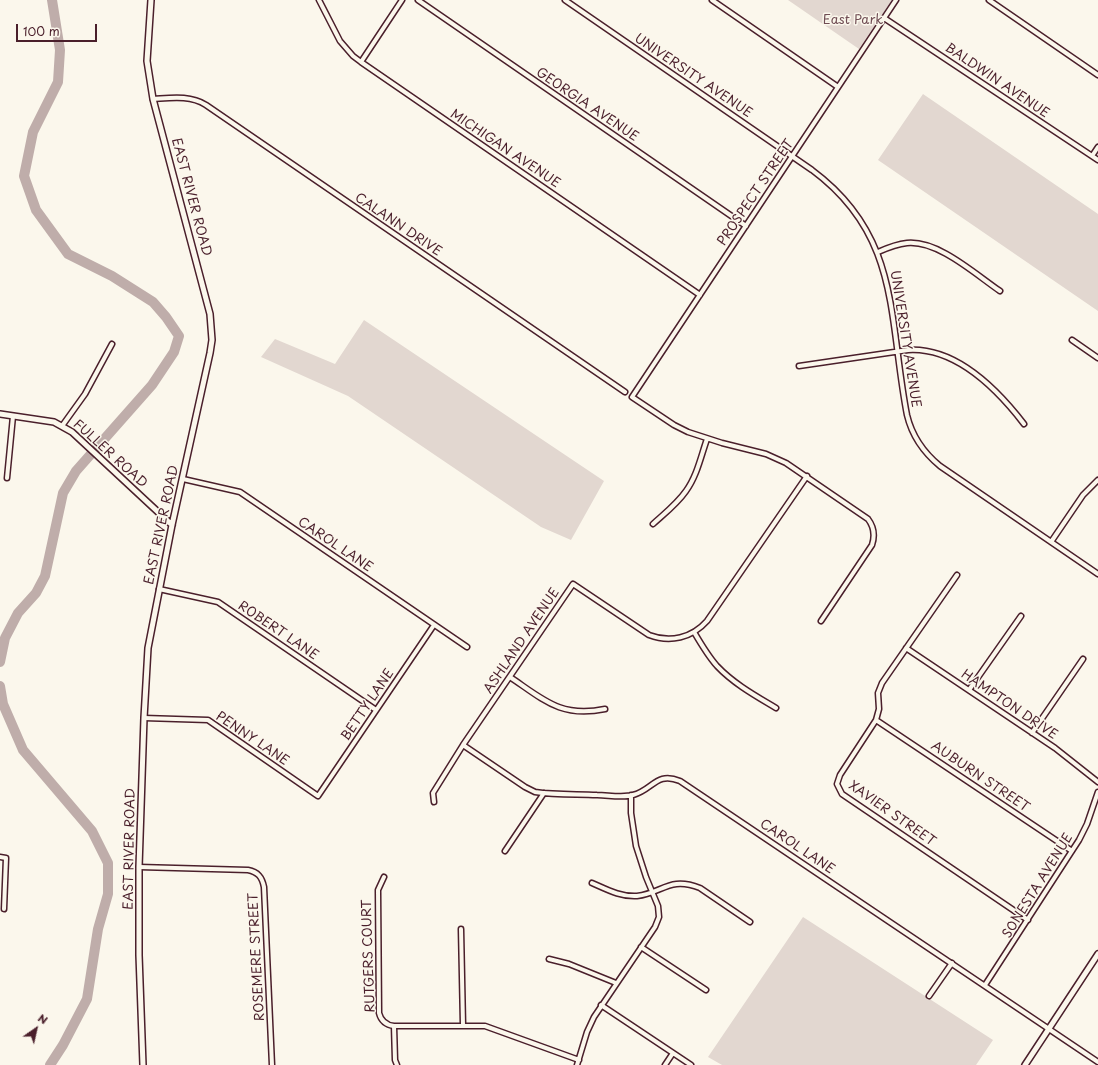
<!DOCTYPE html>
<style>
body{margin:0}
#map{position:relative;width:1098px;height:1065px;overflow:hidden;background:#fbf7ec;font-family:"Playpen Sans",sans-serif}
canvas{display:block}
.north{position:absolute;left:16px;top:1009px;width:40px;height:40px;-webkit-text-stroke:3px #fbf7ec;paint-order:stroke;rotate:34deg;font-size:11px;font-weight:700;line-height:16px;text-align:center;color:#4a1f2b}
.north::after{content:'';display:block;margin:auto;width:14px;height:18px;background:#4a1f2b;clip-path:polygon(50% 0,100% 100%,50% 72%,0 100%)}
.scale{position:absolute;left:16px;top:24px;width:81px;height:18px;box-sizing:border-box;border:2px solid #4a1f2b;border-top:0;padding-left:5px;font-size:12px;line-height:14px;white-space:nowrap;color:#4a1f2b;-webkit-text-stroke:3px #fbf7ec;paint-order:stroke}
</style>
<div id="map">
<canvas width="1098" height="1065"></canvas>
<div class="north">N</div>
<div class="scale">100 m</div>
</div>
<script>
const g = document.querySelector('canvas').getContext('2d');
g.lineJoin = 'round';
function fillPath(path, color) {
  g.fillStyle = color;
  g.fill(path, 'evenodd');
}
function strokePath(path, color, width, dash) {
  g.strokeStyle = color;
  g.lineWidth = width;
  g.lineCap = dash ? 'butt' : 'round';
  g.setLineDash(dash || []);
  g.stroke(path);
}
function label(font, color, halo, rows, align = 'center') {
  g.font = font + ' "Playpen Sans",sans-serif';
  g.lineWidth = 3;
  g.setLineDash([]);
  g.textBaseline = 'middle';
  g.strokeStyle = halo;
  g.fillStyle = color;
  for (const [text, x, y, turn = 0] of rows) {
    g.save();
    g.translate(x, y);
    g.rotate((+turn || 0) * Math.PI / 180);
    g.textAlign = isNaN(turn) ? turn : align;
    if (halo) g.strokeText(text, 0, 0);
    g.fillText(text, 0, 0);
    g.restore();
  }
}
fillPath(new Path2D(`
 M 788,0 L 892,0 L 859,49 Z
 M 923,94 L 1098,214 L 1098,311 L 878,160 Z
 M 364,320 L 604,481 L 571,540 L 541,527 L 348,396 L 261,357 L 275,339 L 335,364 Z
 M 803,917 L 993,1040 L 976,1065 L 722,1065 L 708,1057 Z`), '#e2d7d0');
strokePath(new Path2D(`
 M 0,662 L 5,638 L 18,613 L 36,593 L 45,576 L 63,493 L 76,471 L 152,385 L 174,352 L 179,336 L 166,317 L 153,302 L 112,276 L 68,254 L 36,210 L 24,176 L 33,132 L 58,82 L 60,50 L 52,0
 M 0,686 L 3,704 L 23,750 L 92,831 L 108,863 L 108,894 L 98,929 L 87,999 L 63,1045 L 50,1065`), '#bfadaa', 10);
const minor = new Path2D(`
 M 319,0 L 340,41 L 353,56 L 361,62 L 700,295
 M 418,0 L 746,226
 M 565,0 L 812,170 C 901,236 888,317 907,415 C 912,436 923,452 940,466 L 1098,574
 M 712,0 L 838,87
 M 989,0 L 1098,75
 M 884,18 L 1098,160
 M 361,62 L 402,0
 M 153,99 C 171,98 190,95 206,105 L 625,392
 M 1092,156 L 1098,147
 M 878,252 C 887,248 897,244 907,243 C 938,240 975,274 1000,291
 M 1072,340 L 1098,358
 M 799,366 L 908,350 C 955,347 997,389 1024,424
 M 62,426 L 85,394 L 112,344
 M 7,478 L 13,416
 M 183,479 L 240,492 L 467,647
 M 653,524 C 664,514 677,504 686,491 C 697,476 701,456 707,439
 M 1051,542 L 1083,495 L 1098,480
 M 957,575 L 882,683 L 878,693 L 879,709 L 876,720 L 840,775 L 837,784 L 842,794 L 1028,920
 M 159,589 L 218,602 L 376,710
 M 821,621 L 872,545 C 875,536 874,527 868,519 L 786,463 L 766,454 L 722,443 L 688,432 L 674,425 L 632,397 L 896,0
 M 694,632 C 701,644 708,656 717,666 C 734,684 756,696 776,708
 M 906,648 L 1055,748 L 1098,782
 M 510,677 C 544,700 561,718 605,709
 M 969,690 L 1021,616
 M 144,718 L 208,720 L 318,796 L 434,625
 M 876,720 L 1072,851
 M 1032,733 L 1083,659
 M 463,745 L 525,787 L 535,792 C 556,795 576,794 597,795 C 608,795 622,798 633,795 C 653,790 656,771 680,781 L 1098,1062
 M 434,802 L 433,793 L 463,745 L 573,584 L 649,635 C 670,643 692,638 707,621 L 807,476
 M 505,851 L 544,793
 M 0,857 L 6,858 L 4,909
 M 139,867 L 248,870 C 258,872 262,877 264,887 L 272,1065
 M 384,877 L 378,890 L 379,1013 C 381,1021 386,1025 394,1026 L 485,1026 L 579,1060
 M 592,883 C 606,889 620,897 637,896 C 663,893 669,876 700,888 L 750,922
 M 461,929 L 463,1025
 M 641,947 L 706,990
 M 549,959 L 569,964 L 616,983
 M 985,985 L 1079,840 L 1087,824 L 1098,792
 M 929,996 L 952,963
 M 601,1005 L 691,1065
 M 394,1026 L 395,1060 L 397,1065
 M 577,1065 L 587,1032 L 594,1017 L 655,927 L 659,917 L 658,906 L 646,877 L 636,846 L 631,813 L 631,795
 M 665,1065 L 673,1053`);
const tertiary = new Path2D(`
 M 0,414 L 54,422 L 72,432 L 172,525
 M 143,1065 L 139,955 L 139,867 L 144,718 L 148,648 L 172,525 L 210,353 L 212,340 L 210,314 L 153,99 L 147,61 L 151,0
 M 1025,1065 L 1098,954`);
strokePath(minor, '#4a1f2b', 7);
strokePath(tertiary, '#4a1f2b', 8);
strokePath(minor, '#fbf7ec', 4);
strokePath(tertiary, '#fbf7ec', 5);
label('13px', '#704d54', '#fbf7ec', [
 ["East Park",853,20]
]);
label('13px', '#4a1f2b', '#fbf7ec', [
 ["UNIVERSITY AVENUE",693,76,34],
 ["BALDWIN AVENUE",997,81,34],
 ["GEORGIA AVENUE",587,105,34],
 ["MICHIGAN AVENUE",505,149,34],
 ["PROSPECT STREET",756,193,-56],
 ["EAST RIVER ROAD",191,197,75],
 ["CALANN DRIVE",398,225,34],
 ["UNIVERSITY AVENUE",905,339,81],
 ["FULLER ROAD",110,454,42],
 ["EAST RIVER ROAD",162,525,-78],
 ["CAROL LANE",335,545,34],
 ["ROBERT LANE",278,631,34],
 ["ASHLAND AVENUE",522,641,-56],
 ["BETTY LANE",368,705,-56],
 ["HAMPTON DRIVE",1009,705,34],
 ["PENNY LANE",252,739,34],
 ["AUBURN STREET",980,777,34],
 ["XAVIER STREET",892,814,35],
 ["CAROL LANE",797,847,34],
 ["EAST RIVER ROAD",130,849,-89],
 ["SONESTA AVENUE",1038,886,-58],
 ["RUTGERS COURT",369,956,-92],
 ["ROSEMERE STREET",257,957,-93]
]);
</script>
